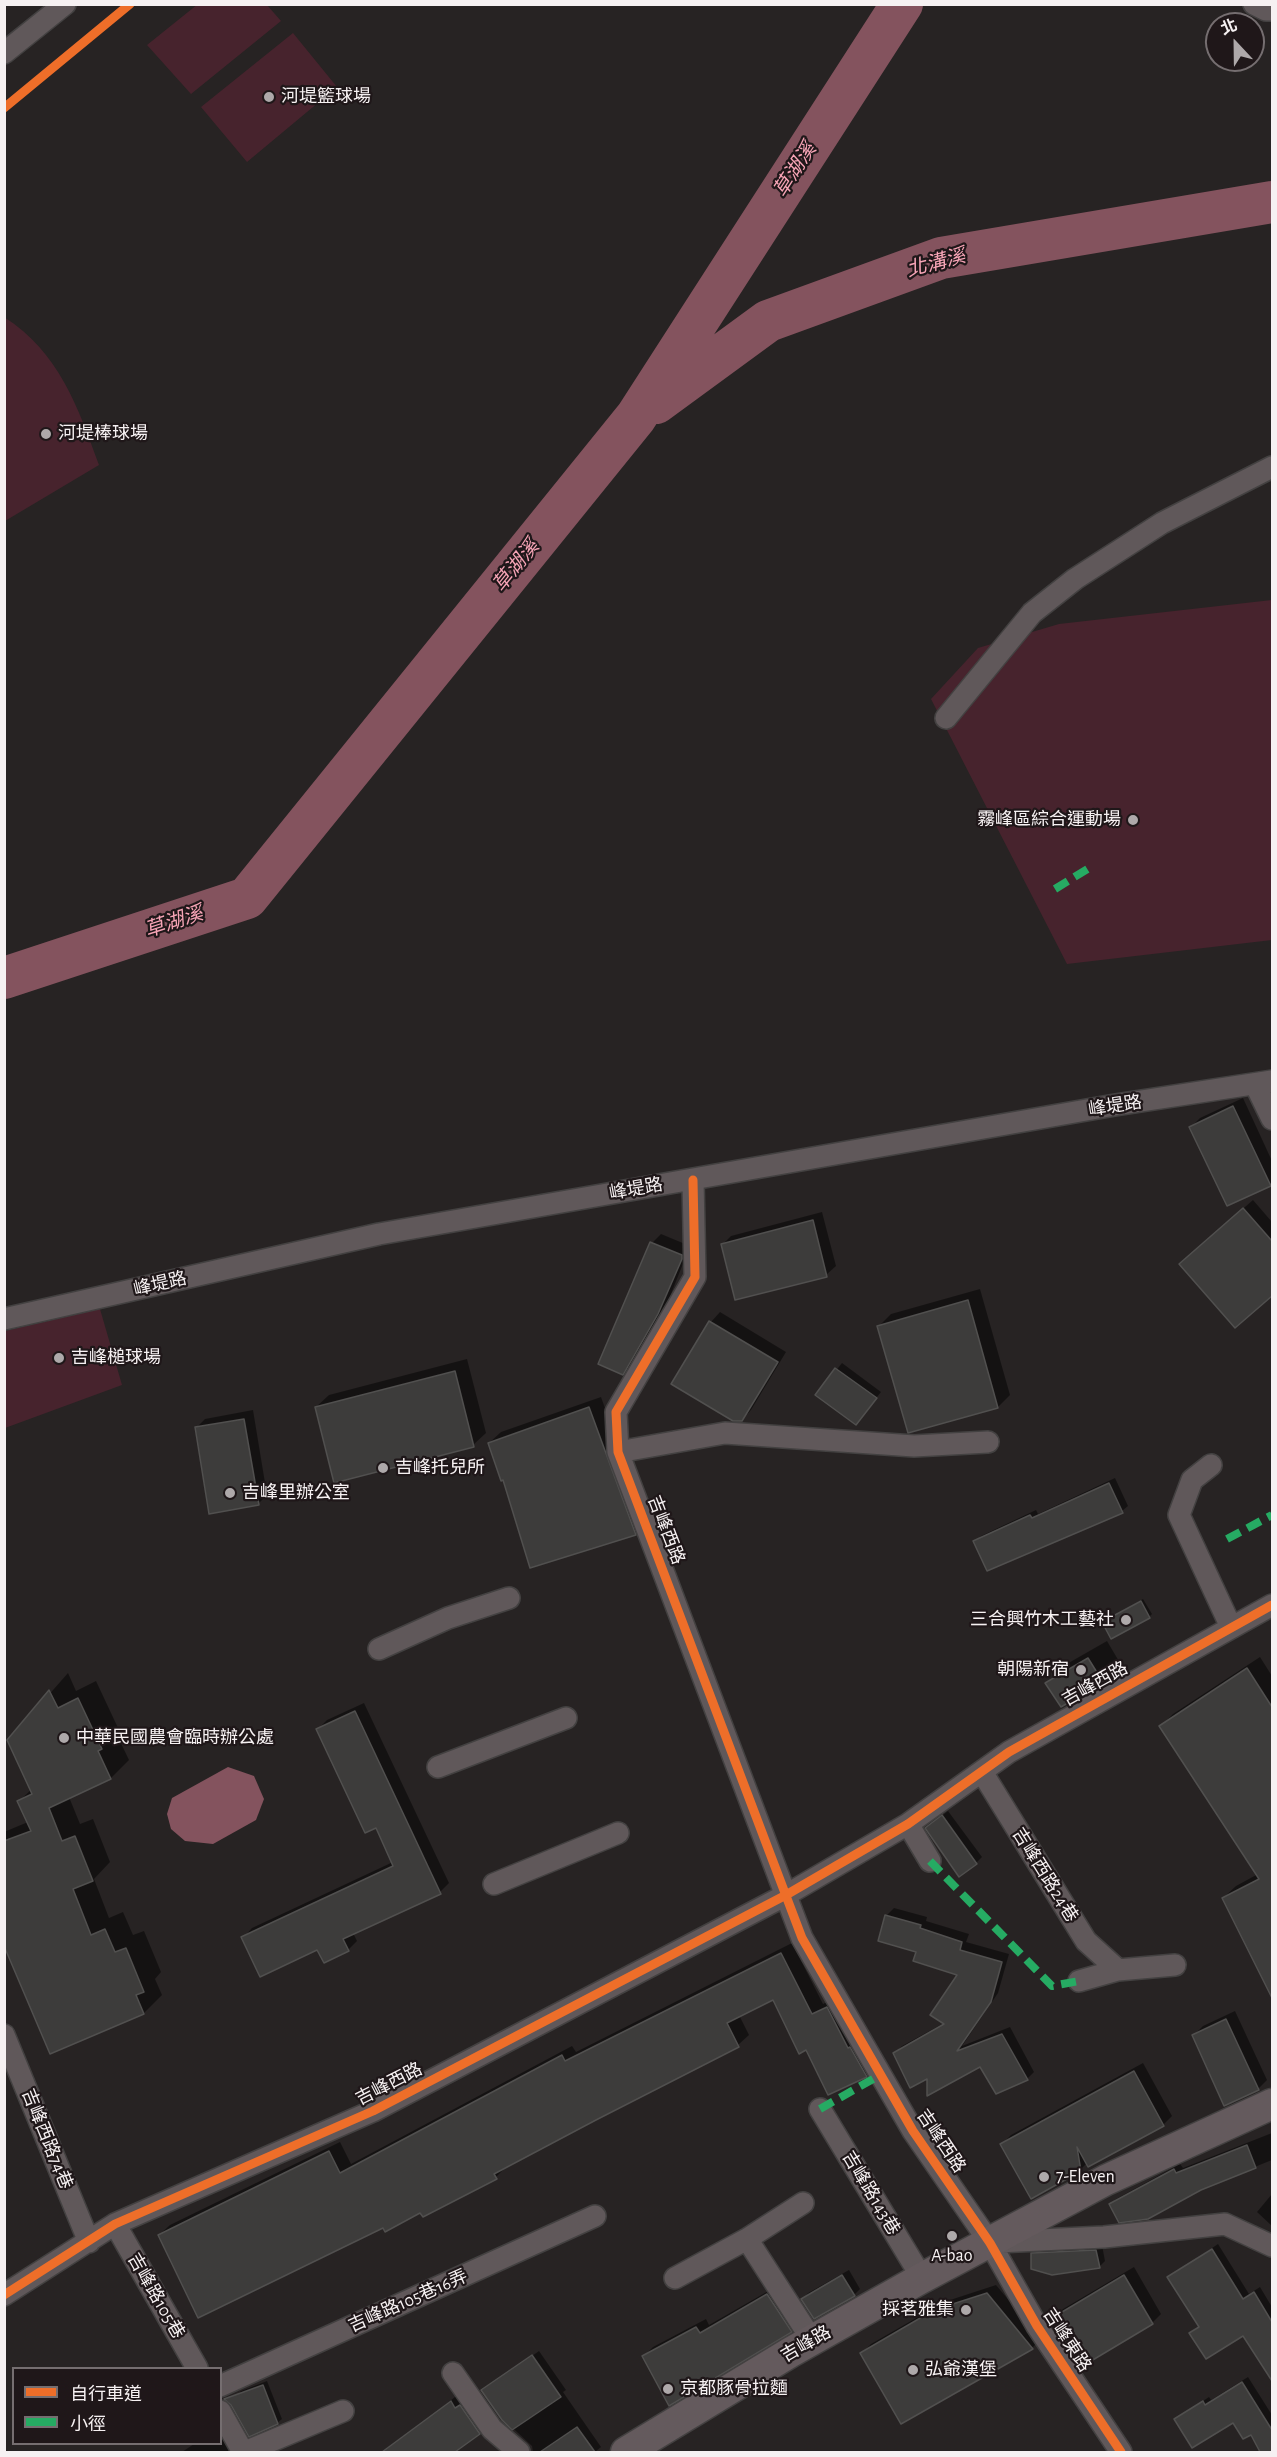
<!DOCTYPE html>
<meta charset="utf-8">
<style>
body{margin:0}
#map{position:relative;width:1277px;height:2457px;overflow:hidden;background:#272323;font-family:"Alegreya Sans","Noto Sans TC",sans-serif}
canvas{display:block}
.frame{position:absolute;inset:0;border:6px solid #f6f1f2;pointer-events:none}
.legend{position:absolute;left:12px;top:2367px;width:210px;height:78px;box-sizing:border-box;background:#1f1719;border:2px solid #756e70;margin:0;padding:8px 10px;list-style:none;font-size:18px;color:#f6f1f2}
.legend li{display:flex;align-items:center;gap:12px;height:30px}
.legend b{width:30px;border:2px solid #756e70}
.north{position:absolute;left:1205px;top:12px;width:60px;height:60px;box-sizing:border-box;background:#1f1719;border:2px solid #756e70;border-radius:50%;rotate:338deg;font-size:16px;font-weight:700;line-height:24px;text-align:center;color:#f6f1f2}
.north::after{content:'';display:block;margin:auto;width:21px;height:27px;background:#aea9aa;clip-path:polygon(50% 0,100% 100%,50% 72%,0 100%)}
</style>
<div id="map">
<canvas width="1277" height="2457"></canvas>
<div class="frame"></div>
<ul class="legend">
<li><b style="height:8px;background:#ee6e29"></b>自行車道</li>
<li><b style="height:8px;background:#26ab63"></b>小徑</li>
</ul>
<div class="north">北</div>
</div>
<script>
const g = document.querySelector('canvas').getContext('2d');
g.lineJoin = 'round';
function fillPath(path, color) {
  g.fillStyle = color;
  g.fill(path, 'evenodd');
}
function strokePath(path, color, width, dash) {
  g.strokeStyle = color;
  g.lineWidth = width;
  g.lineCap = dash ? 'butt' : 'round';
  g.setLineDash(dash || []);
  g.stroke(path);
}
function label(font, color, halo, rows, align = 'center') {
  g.font = font + ' "Alegreya Sans","Noto Sans TC",sans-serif';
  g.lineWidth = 4.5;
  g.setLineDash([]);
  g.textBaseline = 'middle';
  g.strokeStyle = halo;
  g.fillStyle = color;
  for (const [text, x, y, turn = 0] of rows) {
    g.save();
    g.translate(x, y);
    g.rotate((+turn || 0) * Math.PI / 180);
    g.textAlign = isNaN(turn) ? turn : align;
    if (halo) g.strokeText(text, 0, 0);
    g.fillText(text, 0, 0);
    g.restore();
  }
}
fillPath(new Path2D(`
 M 198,4 L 267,5 L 281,21 L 191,94 L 147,45 Z
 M 293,33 L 337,87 L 247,162 L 201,107 Z
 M 4,317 C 59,352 78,407 99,465 L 5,521 Z
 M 1272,600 L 1272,940 L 1067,964 L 931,699 L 978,648 L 1059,624 Z
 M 100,1309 L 122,1385 L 5,1428 L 5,1331 Z`), '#47232d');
fillPath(new Path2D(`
 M 228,1767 L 254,1776 L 264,1799 L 256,1820 L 213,1844 L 185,1841 L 171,1829 L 167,1814 L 172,1798 Z`), '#84535e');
fillPath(new Path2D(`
 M 1243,1098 L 1272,1161 L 1272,1182 L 1270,1184 L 1191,1127 L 1200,1118 Z
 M 1253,1200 L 1272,1222 L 1272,1294 L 1236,1326 L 1190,1255 Z
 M 822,1212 L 836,1266 L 826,1275 L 722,1245 L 731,1236 Z
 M 661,1234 L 690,1246 L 667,1304 L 632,1364 L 623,1373 L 652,1243 Z
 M 980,1289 L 1010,1395 L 998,1407 L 879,1326 L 891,1314 Z
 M 720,1312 L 786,1352 L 751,1410 L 742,1420 L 673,1383 L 711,1322 Z
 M 467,1359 L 486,1433 L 473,1445 L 316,1407 L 329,1395 Z
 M 842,1363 L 881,1392 L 856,1423 L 817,1395 Z
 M 601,1397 L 646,1522 L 635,1533 L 504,1478 L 489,1443 L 501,1432 Z
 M 253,1410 L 267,1495 L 258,1504 L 196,1428 L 205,1419 Z
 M 1115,1478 L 1128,1506 L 1122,1511 L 975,1542 L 981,1536 L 1036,1510 L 1038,1514 Z
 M 1143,1599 L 1152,1614 L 1149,1617 L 1104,1622 Z
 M 1107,1641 L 1120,1663 L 1102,1681 L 1047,1683 L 1065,1665 Z
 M 1260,1657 L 1272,1676 L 1272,1972 L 1263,1977 L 1223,1898 L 1236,1886 L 1258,1874 L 1161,1726 L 1173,1714 Z
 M 68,1673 L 76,1691 L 96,1681 L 119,1730 L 116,1733 L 129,1760 L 111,1778 L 69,1797 L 80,1824 L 93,1819 L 110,1862 L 94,1879 L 109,1918 L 123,1912 L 133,1935 L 144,1931 L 161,1972 L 155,1979 L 162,1995 L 144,2013 L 4,1942 L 4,1832 L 28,1822 L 18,1802 L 32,1789 L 9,1740 Z
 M 364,1703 L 449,1883 L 440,1892 L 353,1933 L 357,1941 L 348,1950 L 243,1938 L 252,1928 L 393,1862 L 376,1826 L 318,1729 L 327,1720 Z
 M 948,1811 L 982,1857 L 976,1863 L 927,1828 Z
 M 894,1908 L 927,1917 L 926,1921 L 969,1934 L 966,1942 L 1009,1954 L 998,1993 L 962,2046 L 1010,2027 L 1034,2072 L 1027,2079 L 980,2065 L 928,2077 L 895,2053 L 902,2046 L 944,2023 L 959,1975 L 918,1951 L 879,1940 L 887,1915 Z
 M 792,1943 L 823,2004 L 837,1997 L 876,2065 L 866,2075 L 829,2093 L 806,2048 L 774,1998 L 739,2015 L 749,2035 L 738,2045 L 506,2167 L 496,2177 L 384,2226 L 159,2235 L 170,2225 L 340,2142 L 351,2164 L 572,2046 L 576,2052 Z
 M 1235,2011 L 1267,2080 L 1258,2089 L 1194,2035 L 1203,2026 Z
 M 1143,2063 L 1172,2116 L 1163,2125 L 1089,2165 L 1087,2163 L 1080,2170 L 1002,2144 L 1011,2135 Z
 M 1272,2133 L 1272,2160 L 1200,2189 L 1110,2205 L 1116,2199 L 1180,2164 L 1183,2168 Z
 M 1272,2194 L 1272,2226 L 1257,2212 Z
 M 1218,2244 L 1249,2294 L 1260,2287 L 1272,2307 L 1272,2357 L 1263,2364 L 1243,2334 L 1191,2333 L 1200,2326 L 1169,2277 Z
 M 1102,2245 L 1105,2261 L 1099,2267 L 1033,2254 L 1039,2248 Z
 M 1134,2267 L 1161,2314 L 1152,2323 L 1054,2318 L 1063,2309 Z
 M 849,2270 L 860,2289 L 854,2295 L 803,2299 L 808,2293 Z
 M 996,2285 L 1041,2339 L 1032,2348 L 862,2353 L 871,2344 L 944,2302 Z
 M 777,2286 L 800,2322 L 791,2331 L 644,2356 L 653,2347 L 706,2319 L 709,2325 Z
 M 539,2351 L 566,2390 L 563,2392 L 601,2447 L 595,2452 L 533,2452 L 532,2446 L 503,2419 L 483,2391 Z
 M 1248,2377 L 1272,2415 L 1272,2452 L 1262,2452 L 1252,2432 L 1234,2421 L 1176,2419 L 1209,2397 L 1211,2400 Z
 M 267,2381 L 282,2419 L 277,2423 L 236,2396 L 241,2391 Z
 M 460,2393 L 488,2423 L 452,2452 L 403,2452 L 396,2444 Z
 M 220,2427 L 246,2452 L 182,2452 L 194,2444 L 220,2444 Z`), '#0007');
strokePath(new Path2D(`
 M 656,403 L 768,321 L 941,258 L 1272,202
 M 4,978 L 247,898 L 636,417 L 902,4`), '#84535e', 42);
const building = new Path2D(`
 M 1233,1106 L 1271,1186 L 1227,1206 L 1189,1127 Z
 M 1243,1208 L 1272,1241 L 1272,1296 L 1235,1328 L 1179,1264 Z
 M 813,1220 L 827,1277 L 735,1300 L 721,1244 Z
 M 650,1242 L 682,1255 L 682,1259 L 658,1314 L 623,1375 L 598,1364 Z
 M 968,1300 L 998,1408 L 908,1433 L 877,1326 Z
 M 709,1321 L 778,1362 L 742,1421 L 733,1421 L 671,1384 Z
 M 835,1368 L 877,1398 L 856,1425 L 815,1395 Z
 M 455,1371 L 474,1447 L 334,1483 L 315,1407 Z
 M 589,1407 L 636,1535 L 530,1568 L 503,1480 L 501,1481 L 488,1443 Z
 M 244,1419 L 259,1505 L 209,1514 L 195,1427 Z
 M 1109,1483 L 1123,1513 L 987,1571 L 973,1541 L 1030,1515 L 1032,1518 Z
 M 1141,1601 L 1150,1618 L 1111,1639 L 1102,1622 Z
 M 1088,1658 L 1103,1682 L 1061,1707 L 1045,1683 Z
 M 1247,1668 L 1272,1707 L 1272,1998 L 1222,1898 L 1259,1879 L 1159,1726 Z
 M 49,1690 L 58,1708 L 78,1698 L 102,1749 L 98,1751 L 111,1779 L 49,1808 L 62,1841 L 75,1836 L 93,1881 L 73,1889 L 91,1935 L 105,1929 L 115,1952 L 126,1948 L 144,1992 L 136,1995 L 144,2014 L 50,2054 L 4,1946 L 4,1841 L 31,1831 L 17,1801 L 32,1794 L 7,1740 Z
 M 355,1711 L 441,1894 L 343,1939 L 349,1951 L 324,1963 L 317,1950 L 260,1977 L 241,1937 L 393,1866 L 376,1828 L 365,1833 L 316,1729 Z
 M 942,1815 L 977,1864 L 959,1877 L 925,1828 Z
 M 885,1915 L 921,1925 L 920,1928 L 962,1942 L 960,1950 L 1002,1962 L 991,2002 L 957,2051 L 1002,2034 L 1028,2080 L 996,2094 L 980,2067 L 927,2096 L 927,2079 L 910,2088 L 893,2053 L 944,2024 L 930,2015 L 957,1975 L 913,1961 L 916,1952 L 878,1941 Z
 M 781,1953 L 812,2014 L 827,2007 L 848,2048 L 850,2047 L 867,2077 L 828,2095 L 806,2050 L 799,2054 L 773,2000 L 727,2023 L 739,2047 L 596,2120 L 494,2174 L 497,2179 L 423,2217 L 420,2213 L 385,2232 L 383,2228 L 198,2318 L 158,2235 L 329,2151 L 340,2173 L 562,2055 L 565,2061 Z
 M 1226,2019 L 1259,2090 L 1224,2106 L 1192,2035 Z
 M 1134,2071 L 1164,2126 L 1088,2167 L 1077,2147 L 1081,2171 L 1031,2199 L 1000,2144 Z
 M 1247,2145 L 1256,2168 L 1201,2190 L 1148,2219 L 1119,2223 L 1109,2204 L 1174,2169 L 1176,2173 Z
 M 1212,2249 L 1243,2299 L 1254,2292 L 1272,2322 L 1272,2381 L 1243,2336 L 1206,2359 L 1189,2333 L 1199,2327 L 1167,2277 Z
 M 1096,2250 L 1100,2268 L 1052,2275 L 1031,2269 L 1031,2253 Z
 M 842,2275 L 855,2296 L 814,2319 L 801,2299 Z
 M 1124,2275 L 1153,2324 L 1081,2367 L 1052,2318 Z
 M 987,2293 L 1033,2349 L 901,2424 L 860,2353 L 934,2310 Z
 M 767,2294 L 792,2332 L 669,2406 L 642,2356 L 696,2327 L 700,2333 Z
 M 532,2355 L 561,2397 L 512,2430 L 502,2420 L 481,2390 Z
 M 1242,2382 L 1272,2430 L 1272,2452 L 1260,2452 L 1251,2435 L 1243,2439 L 1233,2423 L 1192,2448 L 1174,2419 L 1203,2401 L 1205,2405 Z
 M 263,2385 L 278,2424 L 249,2437 L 231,2405 L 224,2399 Z
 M 451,2401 L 455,2408 L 460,2405 L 480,2434 L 455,2452 L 382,2452 Z
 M 577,2427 L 595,2452 L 540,2452 Z`);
fillPath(building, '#3d3c3b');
strokePath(building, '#51504f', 1.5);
const street = new Path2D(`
 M 1254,4 L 1266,10 L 1272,10
 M 4,53 L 65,4
 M 946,718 L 1032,613 L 1075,579 L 1162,523 L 1272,467
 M 1255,1084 L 1272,1119
 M 693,1180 L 695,1277 L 616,1412 L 618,1452 L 802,1938 L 913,2131 L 990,2243 L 1037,2326 L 1121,2452
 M 4,1319 L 379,1234 L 1115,1105 L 1272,1081
 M 618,1452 L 725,1433 L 914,1446 L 988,1442
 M 1211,1465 L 1192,1480 L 1179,1515 L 1231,1627
 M 379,1649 L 448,1618 L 509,1598
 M 438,1767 L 566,1718
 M 982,1772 L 1086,1941 L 1118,1970
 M 908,1824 L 930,1861
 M 494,1884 L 618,1833
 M 1079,1981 L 1118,1970 L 1175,1965
 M 4,2035 L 89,2242
 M 820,2109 L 922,2278
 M 115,2224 L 197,2368
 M 747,2239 L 803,2203
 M 997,2242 L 1104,2237 L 1225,2224 L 1272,2246
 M 675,2278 L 747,2239 L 812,2340
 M 4,2295 L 115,2224 L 373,2111 L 786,1895 L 908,1824 L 1009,1752 L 1272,1605
 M 453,2373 L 492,2429 L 519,2452
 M 220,2386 L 595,2216
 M 220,2411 L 243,2452
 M 245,2452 L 343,2411`);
const secondary = new Path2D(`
 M 626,2452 L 791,2352 L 922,2278 L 1106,2180 L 1272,2104`);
strokePath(street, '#434141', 24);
strokePath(secondary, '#434141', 33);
strokePath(street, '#60585a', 21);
strokePath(secondary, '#645a5d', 30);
strokePath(new Path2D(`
 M 1055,889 L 1089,868
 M 1227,1539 L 1272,1515
 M 930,1861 L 1052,1986 L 1079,1981
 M 820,2109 L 880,2075`), '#26ab63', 8, [15, 8]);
strokePath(new Path2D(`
 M 4,108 L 130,4
 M 693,1180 L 695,1277 L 616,1412 L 618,1452 L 802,1938 L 913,2131 L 990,2243 L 1037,2326 L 1121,2452
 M 4,2295 L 115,2224 L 373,2111 L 786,1895 L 908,1824 L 1009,1752 L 1272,1605`), '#ee6e29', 9);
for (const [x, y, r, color] of [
 [269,97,6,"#aea9aa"],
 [46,434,6,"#aea9aa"],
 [1133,820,6,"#aea9aa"],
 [59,1358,6,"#aea9aa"],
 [383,1468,6,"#aea9aa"],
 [230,1493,6,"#aea9aa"],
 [1126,1620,6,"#aea9aa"],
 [1081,1670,6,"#aea9aa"],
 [64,1738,6,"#aea9aa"],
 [1044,2177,6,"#aea9aa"],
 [952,2236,6,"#aea9aa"],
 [966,2310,6,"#aea9aa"],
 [913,2370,6,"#aea9aa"],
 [668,2389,6,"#aea9aa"]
]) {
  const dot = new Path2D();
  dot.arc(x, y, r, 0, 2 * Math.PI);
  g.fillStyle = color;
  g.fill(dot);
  strokePath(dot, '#1f1719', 2);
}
label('18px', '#f6f1f2', '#1f1719', [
 ["河堤籃球場",281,97],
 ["河堤棒球場",58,434],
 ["霧峰區綜合運動場",1121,820,"right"],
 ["吉峰槌球場",71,1358],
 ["吉峰托兒所",395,1468],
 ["吉峰里辦公室",242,1493],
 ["三合興竹木工藝社",1114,1620,"right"],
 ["朝陽新宿",1069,1670,"right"],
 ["中華民國農會臨時辦公處",76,1738],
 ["7-Eleven",1056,2177],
 ["A-bao",952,2256,"center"],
 ["採茗雅集",954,2310,"right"],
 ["弘爺漢堡",925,2370],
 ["京都豚骨拉麵",680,2389]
], 'left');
label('18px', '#f6f1f2', '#1f1719', [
 ["峰堤路",1115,1106,-9],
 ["峰堤路",636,1189,-10],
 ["峰堤路",160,1284,-13],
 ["吉峰西路",666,1530,69],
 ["吉峰西路",1095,1684,-29],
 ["吉峰西路24巷",1045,1875,58],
 ["吉峰西路",389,2084,-27],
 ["吉峰西路74巷",47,2139,68],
 ["吉峰西路",941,2141,56],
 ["吉峰路143巷",871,2193,59],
 ["吉峰路105巷",156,2296,60],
 ["吉峰路105巷16弄",408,2301,-24],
 ["吉峰東路",1067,2340,57],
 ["吉峰路",806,2344,-30]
]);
label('italic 20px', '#f8a5b7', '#1f1719', [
 ["草湖溪",795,170,-57],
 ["北溝溪",936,263,-15],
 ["草湖溪",516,566,-51],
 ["草湖溪",174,922,-18]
]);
</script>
